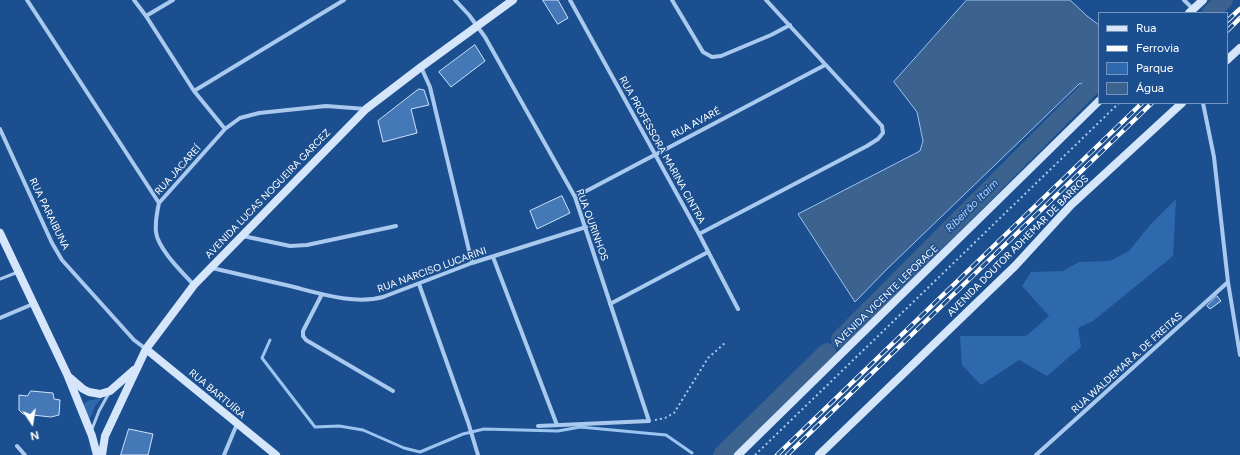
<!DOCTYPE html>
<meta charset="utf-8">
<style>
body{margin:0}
#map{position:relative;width:1240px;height:455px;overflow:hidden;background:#1b4f8f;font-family:Figtree,sans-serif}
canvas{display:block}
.legend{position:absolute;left:1098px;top:12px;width:130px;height:92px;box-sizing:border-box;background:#1b4f8f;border:1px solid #7695bc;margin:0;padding:5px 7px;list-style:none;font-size:12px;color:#fff}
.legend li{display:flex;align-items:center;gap:8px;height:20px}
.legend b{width:20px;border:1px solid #7695bc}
.north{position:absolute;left:12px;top:403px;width:40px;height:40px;-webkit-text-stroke:3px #1b4f8f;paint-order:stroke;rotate:168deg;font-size:11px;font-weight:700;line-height:16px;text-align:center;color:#fff}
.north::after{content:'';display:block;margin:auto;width:14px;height:18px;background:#fff;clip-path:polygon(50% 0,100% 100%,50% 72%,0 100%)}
</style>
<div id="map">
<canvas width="1240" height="455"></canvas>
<ul class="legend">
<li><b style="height:5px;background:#d6e6fa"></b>Rua</li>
<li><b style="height:5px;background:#fff"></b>Ferrovia</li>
<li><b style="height:11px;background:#2e69ad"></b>Parque</li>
<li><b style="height:11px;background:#3c6290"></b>Água</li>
</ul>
<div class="north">N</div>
</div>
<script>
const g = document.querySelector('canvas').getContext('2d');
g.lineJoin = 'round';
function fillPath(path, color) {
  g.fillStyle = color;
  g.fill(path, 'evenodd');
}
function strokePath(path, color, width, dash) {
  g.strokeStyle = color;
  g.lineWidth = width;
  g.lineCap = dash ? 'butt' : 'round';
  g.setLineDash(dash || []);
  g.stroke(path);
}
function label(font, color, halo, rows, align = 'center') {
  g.font = font + ' Figtree,sans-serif';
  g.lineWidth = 3;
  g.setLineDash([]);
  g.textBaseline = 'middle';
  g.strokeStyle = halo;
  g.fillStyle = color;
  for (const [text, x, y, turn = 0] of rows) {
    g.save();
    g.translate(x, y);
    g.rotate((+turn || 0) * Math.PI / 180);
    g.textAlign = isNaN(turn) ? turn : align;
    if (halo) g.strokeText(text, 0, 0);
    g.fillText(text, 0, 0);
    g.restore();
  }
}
fillPath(new Path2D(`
 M 1176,199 L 1173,256 L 1093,321 L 1078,328 L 1081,347 L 1047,376 L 1019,360 L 981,385 L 962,365 L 960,336 L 1026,336 L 1049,316 L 1022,286 L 1031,272 L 1063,271 L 1079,262 L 1110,261 L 1129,251 L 1150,225 Z
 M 102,398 L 95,406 L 89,421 L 83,405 L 87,401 Z`), '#2e69ad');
const water = new Path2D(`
 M 967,0 L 1070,0 L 1087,16 L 1099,25 L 1099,78 L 1097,81 L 1079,84 L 886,270 L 855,302 L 798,214 L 920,151 L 923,141 L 917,112 L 894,82 Z`);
fillPath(water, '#3c6290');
strokePath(water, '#9cc4f0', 1);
strokePath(new Path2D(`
 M 270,340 L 262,358 L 315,427 L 339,426 L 363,430 L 404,448 L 420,452 L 463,434 L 484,429 L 558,431 L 580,427 L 666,435 L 692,453`), '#9cc4f0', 3);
strokePath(new Path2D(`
 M 1211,13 L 1224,0
 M 840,339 L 1093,85 L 1099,70
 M 722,455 L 827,352`), '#3c6290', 18);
const building = new Path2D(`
 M 543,0 L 558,0 L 568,18 L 558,24 Z
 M 475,45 L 485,61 L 451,87 L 439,72 Z
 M 419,89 L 424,90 L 429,105 L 411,109 L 417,133 L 383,142 L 378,121 Z
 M 562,196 L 570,213 L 537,229 L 530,211 Z
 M 1217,296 L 1221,301 L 1210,309 L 1207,306 Z
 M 31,391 L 53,393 L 54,399 L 60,400 L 59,415 L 51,417 L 23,414 L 19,410 L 19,395 L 27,396 Z
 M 129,429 L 153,434 L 148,455 L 121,455 Z`);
fillPath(building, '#4478b7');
strokePath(building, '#cfe3fa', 1);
strokePath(new Path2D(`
 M 655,420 L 665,418 L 674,413 L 708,358 L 726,342
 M 755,455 L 1119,103`), '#a9c9ee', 2, [2, 3]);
strokePath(new Path2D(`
 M 0,279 L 18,272
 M 92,429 L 99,411 L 109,393`), '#a9c9ee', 3);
strokePath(new Path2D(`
 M 27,0 L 159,203
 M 134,0 L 146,16 L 194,91 L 225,129
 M 455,0 L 469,15 L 485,37 L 575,197 L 649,421 L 538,426
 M 570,0 L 699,234 L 738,309
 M 672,0 L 703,52 L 712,57 L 721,56 L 771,35 L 790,25
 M 1184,0 L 1193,9
 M 146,16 L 173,0
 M 421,67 L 430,87 L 472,263
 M 194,91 L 344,0
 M 1203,103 L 1214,157 L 1228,282 L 1240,355
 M 0,129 L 52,243 L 62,260 L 134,340 L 146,349
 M 575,197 L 825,65
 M 159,203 L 225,129 L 240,118 L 259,113 L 326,106 L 366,109
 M 159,203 C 157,212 155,222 156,232 C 158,249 182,272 194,285
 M 699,234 L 867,146 L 878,139 L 883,133 L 882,126 L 766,0
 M 243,236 L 290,246 L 307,245 L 396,226
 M 493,257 L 557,425
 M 212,268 C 238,274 264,280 290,286 C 318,293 354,305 383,297 L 472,263 L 586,227
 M 419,284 L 468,422 L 478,455
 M 322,294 L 303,331 L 303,336 L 306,340 L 393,391
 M 610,304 L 708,252
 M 0,318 L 33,304
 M 17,446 L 25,455
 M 224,455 L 237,424
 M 1036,455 L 1228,282`), '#a9c9ee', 4);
strokePath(new Path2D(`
 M 1189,13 L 1203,0
 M 1227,60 L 1240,48
 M 0,233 L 67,374 L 92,436 L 97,455
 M 146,349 L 276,455
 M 68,376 L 83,389 L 89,392 L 100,394 L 110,391 L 134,370
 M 102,455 L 105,436 L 146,349 L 194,285 L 366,109 L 421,67 L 513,0
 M 738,455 L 1099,101
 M 819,455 L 1015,266 L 1071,205 L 1182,103`), '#d6e6fa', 8);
const rail = new Path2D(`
 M 1227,21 L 1240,9
 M 1227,31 L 1240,18
 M 777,455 L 1142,103
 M 787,455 L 1152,103`);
strokePath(rail, '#fff', 4.5);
strokePath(rail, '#1b4f8f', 3, [9]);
label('10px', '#fff', '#1b4f8f', [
 ["RUA AVARÉ",696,123,-28],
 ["RUA PROFESSORA MARINA CINTRA",662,150,61],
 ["RUA JACAREÍ",178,170,-48],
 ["AVENIDA LUCAS NOGUEIRA GARCEZ",268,194,-46],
 ["RUA PARAIBUNA",49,214,64],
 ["RUA OURINHOS",592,225,70],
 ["AVENIDA DOUTOR ADHEMAR DE BARROS",1018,246,-45],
 ["RUA NARCISO LUCARINI",432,270,-20],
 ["AVENIDA VICENTE LEPORACE",886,296,-44],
 ["RUA WALDEMAR A. DE FREITAS",1127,363,-42],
 ["RUA BARTUÍRA",217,394,40]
]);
label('italic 11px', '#b5d3f5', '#1b4f8f', [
 ["Ribeirão Itaim",972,206,-45]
]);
</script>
